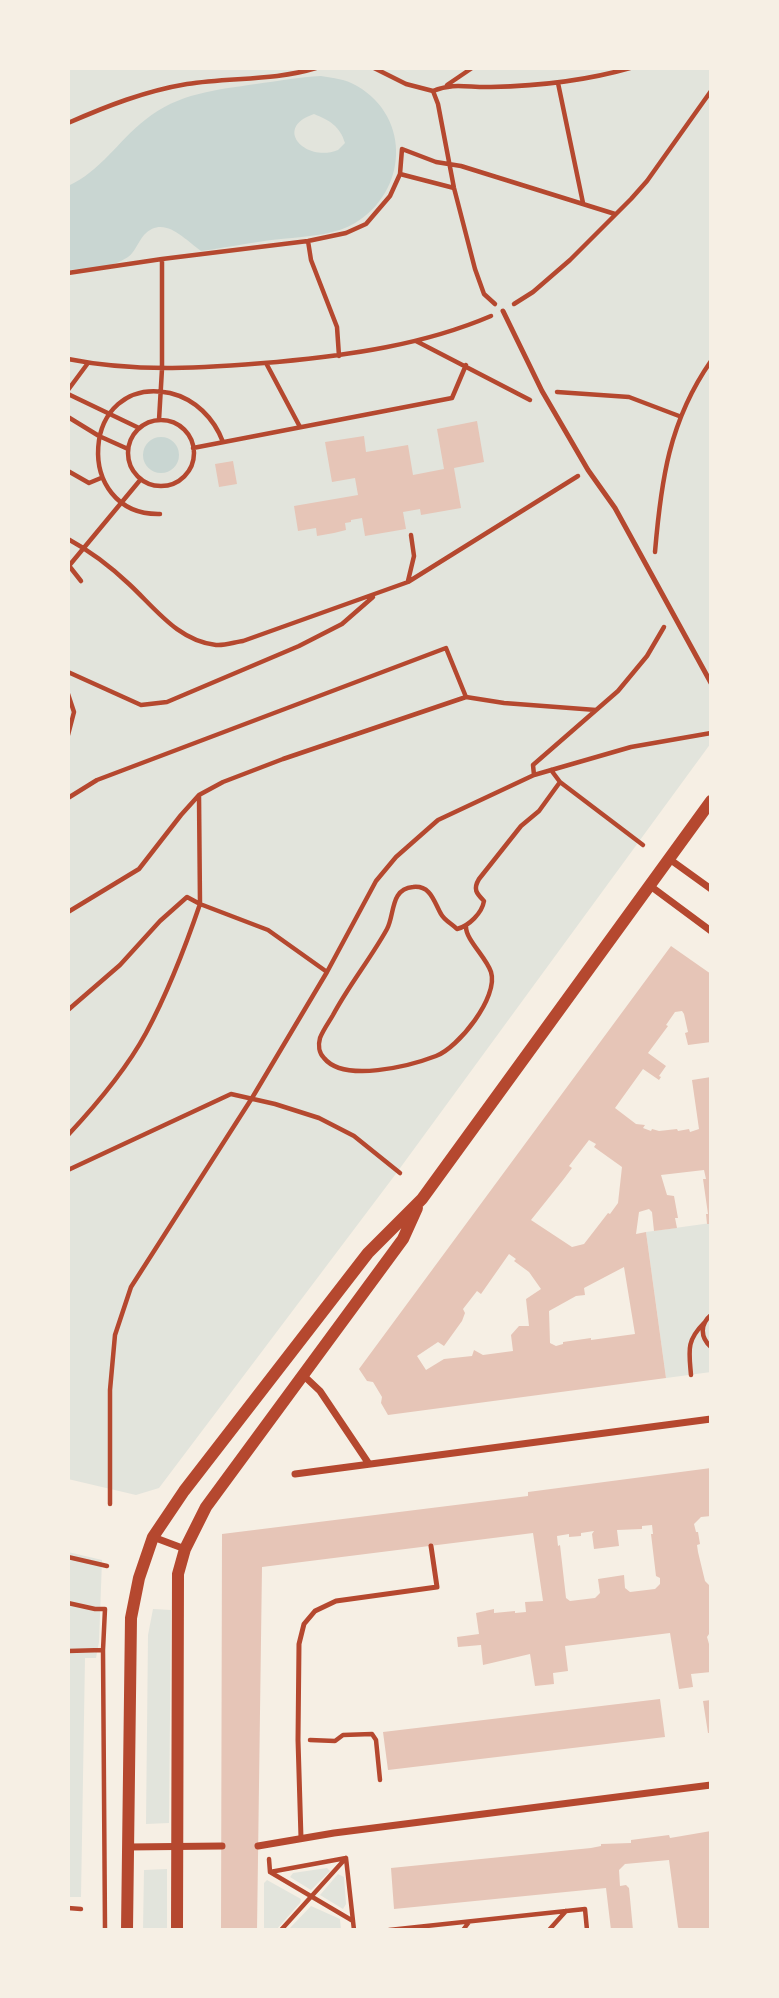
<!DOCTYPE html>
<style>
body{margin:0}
#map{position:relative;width:779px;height:1998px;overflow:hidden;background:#f6efe4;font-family:Lora,serif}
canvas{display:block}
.frame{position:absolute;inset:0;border:70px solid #f6efe4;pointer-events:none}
</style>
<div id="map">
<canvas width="779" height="1998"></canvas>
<div class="frame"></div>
</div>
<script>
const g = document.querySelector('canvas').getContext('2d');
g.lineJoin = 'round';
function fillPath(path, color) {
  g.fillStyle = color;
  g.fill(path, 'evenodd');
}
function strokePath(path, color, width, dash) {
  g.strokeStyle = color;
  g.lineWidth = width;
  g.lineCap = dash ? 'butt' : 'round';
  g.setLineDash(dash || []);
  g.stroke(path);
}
fillPath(new Path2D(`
 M 68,68 L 711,68 L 711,743 L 395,1175 L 159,1488 L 136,1495 L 68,1479 Z
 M 711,1223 L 711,1372 L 666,1378 L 646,1232 Z
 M 68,1552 L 102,1560 L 99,1642 L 96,1658 L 85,1658 L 81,1897 L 68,1897 Z
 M 153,1609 L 171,1610 L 169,1823 L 146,1824 L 148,1635 Z
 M 327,1868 L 330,1871 L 311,1890 L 290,1877 L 293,1873 Z
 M 167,1869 L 167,1930 L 143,1930 L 144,1870 Z
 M 338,1874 L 344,1877 L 346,1904 L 343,1909 L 320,1895 Z
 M 267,1880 L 301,1899 L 300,1903 L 276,1930 L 264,1930 L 264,1883 Z
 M 311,1906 L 340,1919 L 341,1930 L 288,1930 Z`), '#e2e4dc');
fillPath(new Path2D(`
 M 321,76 C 333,78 346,79 357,86 C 412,118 407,192 355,223 C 337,234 312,236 292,238 C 262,240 231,247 201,251 C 185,240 164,214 144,235 C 138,242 135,252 128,257 C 110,269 88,268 68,270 L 68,186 C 101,171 118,141 145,120 C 178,93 216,90 256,84 C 278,81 299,77 321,76 ZM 314,114 C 329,120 340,126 345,143 L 338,150 C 306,163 272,128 314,114 Z
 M143 455a18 18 0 1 1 36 0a18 18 0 1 1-36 0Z`), '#c9d6d2');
fillPath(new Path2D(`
 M 477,421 L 484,462 L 454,468 L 461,508 L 421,515 L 420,509 L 403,512 L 406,529 L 365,536 L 362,518 L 351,520 L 351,522 L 345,523 L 346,530 L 334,533 L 317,536 L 316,528 L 298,531 L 294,506 L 358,495 L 355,478 L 332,482 L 325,442 L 364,436 L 366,452 L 408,445 L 413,475 L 444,469 L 437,429 Z
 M 233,461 L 237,484 L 219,487 L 215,464 Z
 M 671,946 L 711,974 L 711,1042 L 688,1045 L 685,1033 L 688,1032 L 684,1014 L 682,1011 L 675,1012 L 666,1025 L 668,1026 L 648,1053 L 666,1066 L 659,1076 L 661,1077 L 659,1080 L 643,1069 L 615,1108 L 636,1124 L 645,1125 L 643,1128 L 651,1131 L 652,1129 L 659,1131 L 677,1129 L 678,1131 L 689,1129 L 690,1132 L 699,1129 L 692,1080 L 711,1077 L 711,1224 L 707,1224 L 706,1214 L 708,1214 L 703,1179 L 706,1179 L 704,1170 L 661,1175 L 667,1195 L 674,1196 L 678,1218 L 675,1218 L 677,1228 L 654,1231 L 652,1212 L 649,1209 L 639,1212 L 636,1234 L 646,1232 L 666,1378 L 388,1415 L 381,1403 L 382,1397 L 373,1382 L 367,1381 L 359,1369 ZM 589,1140 L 596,1144 L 594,1147 L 622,1167 L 618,1203 L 610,1214 L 608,1213 L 584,1244 L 572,1247 L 531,1220 L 563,1180 L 572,1168 L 569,1166 ZM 509,1254 L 516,1259 L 514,1261 L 529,1272 L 541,1289 L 526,1299 L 529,1326 L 519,1326 L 511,1335 L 513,1351 L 483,1355 L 474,1350 L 472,1356 L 444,1359 L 426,1370 L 417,1356 L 438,1342 L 444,1346 L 462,1321 L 465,1313 L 463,1309 L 477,1291 L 481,1294 ZM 624,1267 L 635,1334 L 591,1340 L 591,1338 L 563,1342 L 563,1344 L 556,1346 L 550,1343 L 549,1311 L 576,1296 L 585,1295 L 584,1288 Z
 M 711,1468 L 711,1516 L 701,1517 L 694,1524 L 696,1532 L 698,1532 L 700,1544 L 697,1545 L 698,1552 L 705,1581 L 711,1587 L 711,1631 L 707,1637 L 711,1651 L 711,1672 L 691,1674 L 693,1687 L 679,1689 L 670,1633 L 565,1646 L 568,1671 L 553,1673 L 554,1684 L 535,1686 L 530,1654 L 483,1665 L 481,1645 L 458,1647 L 457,1637 L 479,1634 L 476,1613 L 494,1609 L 494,1613 L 515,1611 L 515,1613 L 526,1612 L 525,1602 L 543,1601 L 533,1533 L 262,1567 L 257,1930 L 221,1930 L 222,1534 L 528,1496 L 528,1492 ZM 652,1525 L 653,1534 L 651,1534 L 656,1576 L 660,1578 L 660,1584 L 655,1589 L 630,1592 L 625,1588 L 624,1575 L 598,1579 L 600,1593 L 595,1598 L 570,1601 L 566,1598 L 560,1545 L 558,1546 L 557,1536 L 569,1534 L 569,1537 L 581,1536 L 581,1533 L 594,1531 L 592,1534 L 594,1549 L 619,1546 L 617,1530 L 642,1529 L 642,1526 Z
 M 660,1699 L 665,1737 L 388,1770 L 383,1732 Z
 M 711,1700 L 711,1733 L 708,1733 L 703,1701 Z
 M 711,1831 L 711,1930 L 680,1930 L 678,1927 L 669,1860 L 625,1864 L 619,1870 L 620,1886 L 626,1885 L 629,1888 L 633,1930 L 611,1930 L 606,1888 L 394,1909 L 391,1868 L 591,1848 L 601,1846 L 601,1844 L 631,1843 L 631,1840 L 669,1835 L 670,1838 Z`), '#e6c5b7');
strokePath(new Path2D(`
 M 374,68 L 406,84 L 433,91 L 438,104 L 454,188 L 475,269 L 484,294 L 495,304
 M 558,83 L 583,203
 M 447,85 L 472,68
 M 433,91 C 454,82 469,88 491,87 C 538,86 585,81 630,68
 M 68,123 C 107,106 145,91 187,84 C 230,77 274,81 316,68
 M 400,174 L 454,188
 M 308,241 L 311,260 L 337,327 L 339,356
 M 68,273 L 162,259 L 308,241 L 346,233 L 366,224 L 390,196 L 400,174 L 402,149 L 436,162 L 461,166 L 615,214
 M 514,304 L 533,292 L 570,260 L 631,199 L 647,181 L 711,91
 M 416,341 L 530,400
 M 68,359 C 137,373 207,368 277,362 C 350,355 423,345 491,316
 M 266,363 L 300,427
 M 68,390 L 88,363
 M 557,392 L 629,397 L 679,416
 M 68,394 L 139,428
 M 68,417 L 99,436 L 128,449
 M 159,420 L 162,369 L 162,259
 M128 453a33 33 0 1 1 66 0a33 33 0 1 1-66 0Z
 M 193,448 L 452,398 L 466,365
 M 68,471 L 89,483 L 101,478
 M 160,514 C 72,516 80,374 170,393 C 195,399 214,418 223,442
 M 68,539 C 90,551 111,567 129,584 C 155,608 178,641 216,645 C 224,646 235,642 243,641 L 408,582 L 578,476
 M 655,552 C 661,481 669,421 711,361
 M 68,567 L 141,479
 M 70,567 L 81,581
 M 408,581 L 414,556 L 411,535
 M 68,672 L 141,705 L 167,702 L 299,646 L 342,624 L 373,597
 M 68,694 L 74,712 L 68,735
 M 551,770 L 560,782 L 643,845
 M 534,775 L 533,765 L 618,691 L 647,656 L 664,627
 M 199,796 L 200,904 L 268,930 L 327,972
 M 68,798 L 97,780 L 446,648 L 466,697
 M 68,912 L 139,869 L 181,815 L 199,795 L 223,782 L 283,759 L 466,697 L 504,703 L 596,710
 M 466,927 C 466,940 486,957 491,972 C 499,997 458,1048 436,1056 C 410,1066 344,1083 324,1058 C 319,1053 318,1045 320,1038 C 323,1030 329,1022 333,1015 C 349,985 371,958 387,929 C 395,914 390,889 413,887 C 431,885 434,902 441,914 C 444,920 452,924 457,929 C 469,926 482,913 484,901 C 476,893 473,889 479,879 L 521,826 L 539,811 L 560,782
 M 68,1010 L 120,965 L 160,921 L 187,897 L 200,904 C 185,948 168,992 146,1033 C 126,1070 97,1104 68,1135
 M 68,1170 L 231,1094 L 275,1104 L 319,1118 L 354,1136 L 400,1173
 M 711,1315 C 700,1324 700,1337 711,1347
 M 691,1375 C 689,1351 686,1341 704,1323
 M 110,1504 L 110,1390 L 115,1335 L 131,1287 L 252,1098 L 327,972 L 376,881 L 396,857 L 438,820 L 534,775 L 631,747 L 711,733
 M 68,1557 L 107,1566
 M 68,1603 L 95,1609 L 105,1609 L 103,1650 L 105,1930
 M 68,1651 L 103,1650
 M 310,1740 L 335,1741 L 343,1735 L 372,1734 L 376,1740 L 380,1780
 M 269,1859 L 270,1872 L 353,1921
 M 270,1872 L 346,1858 L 354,1930
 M 68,1908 L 81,1909
 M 281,1930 L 346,1858
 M 389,1930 L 585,1909 L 587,1930
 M 463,1930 L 469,1922
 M 549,1930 L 566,1911`), '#b5482f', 4.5);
strokePath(new Path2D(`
 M 503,311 L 542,391 L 588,470 L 615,508 L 711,683
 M 301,1838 L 298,1740 L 299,1644 L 304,1624 L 315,1611 L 336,1601 L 437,1587 L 431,1546`), '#b5482f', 5);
strokePath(new Path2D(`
 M 668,858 L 711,889
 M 649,885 L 711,931
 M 303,1375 L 320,1391 L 369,1464
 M 295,1474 L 711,1419
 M 153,1537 L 185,1549
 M 258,1846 L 334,1833 L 711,1785
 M 128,1847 L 222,1846`), '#b5482f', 7);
strokePath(new Path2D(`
 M 127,1930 L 131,1618 L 139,1578 L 153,1537 L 184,1491 L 368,1253 L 422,1199 L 711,801
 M 177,1930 L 178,1574 L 185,1549 L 206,1507 L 403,1239 L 417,1208`), '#b5482f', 12);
</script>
